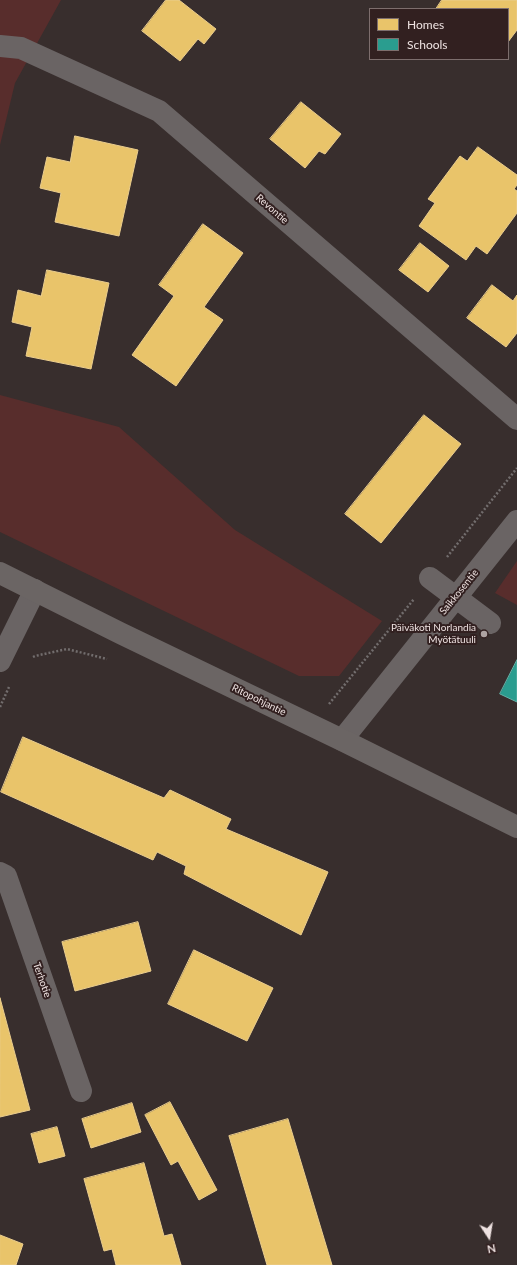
<!DOCTYPE html>
<meta charset="utf-8">
<style>
body{margin:0}
#map{position:relative;width:517px;height:1265px;overflow:hidden;background:#382e2d;font-family:Lato,sans-serif}
canvas{display:block}
.legend{position:absolute;left:369px;top:8px;width:140px;height:52px;box-sizing:border-box;background:#322020;border:1px solid #7d6e6d;margin:0;padding:5px 7px;list-style:none;font-size:12px;color:#eee2e1}
.legend li{display:flex;align-items:center;gap:8px;height:20px}
.legend b{width:20px;border:1px solid #7d6e6d}
.north{position:absolute;left:469px;top:1217px;width:40px;height:40px;-webkit-text-stroke:3px #322020;paint-order:stroke;rotate:168deg;font-size:11px;font-weight:700;line-height:16px;text-align:center;color:#eee2e1}
.north::after{content:'';display:block;margin:auto;width:14px;height:18px;background:#eee2e1;clip-path:polygon(50% 0,100% 100%,50% 72%,0 100%)}
</style>
<div id="map">
<canvas width="517" height="1265"></canvas>
<ul class="legend">
<li><b style="height:11px;background:#e9c46a"></b>Homes</li>
<li><b style="height:11px;background:#2a9d8f"></b>Schools</li>
</ul>
<div class="north">N</div>
</div>
<script>
const g = document.querySelector('canvas').getContext('2d');
g.lineJoin = 'round';
function fillPath(path, color) {
  g.fillStyle = color;
  g.fill(path, 'evenodd');
}
function strokePath(path, color, width, dash) {
  g.strokeStyle = color;
  g.lineWidth = width;
  g.lineCap = dash ? 'butt' : 'round';
  g.setLineDash(dash || []);
  g.stroke(path);
}
function label(font, color, halo, rows, align = 'center') {
  g.font = font + ' Lato,sans-serif';
  g.lineWidth = 4;
  g.setLineDash([]);
  g.textBaseline = 'middle';
  g.strokeStyle = halo;
  g.fillStyle = color;
  for (const [text, x, y, turn = 0] of rows) {
    g.save();
    g.translate(x, y);
    g.rotate((+turn || 0) * Math.PI / 180);
    g.textAlign = isNaN(turn) ? turn : align;
    if (halo) g.strokeText(text, 0, 0);
    g.fillText(text, 0, 0);
    g.restore();
  }
}
fillPath(new Path2D(`
 M 0,0 L 61,0 L 15,83 L 0,145 Z
 M 0,395 L 119,427 L 235,530 L 382,621 L 339,676 L 299,676 L 0,532 Z
 M 517,561 L 517,605 L 495,593 Z`), '#582d2c');
const homes = new Path2D(`
 M 166,0 L 179,0 L 216,29 L 204,44 L 198,39 L 180,61 L 142,31 Z
 M 442,0 L 517,0 L 517,30 L 508,42 L 508,9 L 436,9 Z
 M 301,102 L 341,134 L 325,154 L 319,151 L 305,168 L 270,139 Z
 M 75,136 L 138,150 L 119,236 L 55,222 L 61,193 L 40,188 L 47,157 L 70,162 Z
 M 478,147 L 517,175 L 517,185 L 514,189 L 517,191 L 517,213 L 487,254 L 476,246 L 466,260 L 419,226 L 435,203 L 428,199 L 460,156 L 467,161 Z
 M 203,224 L 243,253 L 204,307 L 223,320 L 176,386 L 132,355 L 174,296 L 159,285 Z
 M 420,243 L 449,266 L 428,292 L 399,270 Z
 M 47,270 L 109,283 L 91,369 L 26,356 L 32,327 L 12,322 L 18,290 L 41,296 Z
 M 492,285 L 513,301 L 517,295 L 517,333 L 506,347 L 467,318 Z
 M 424,415 L 461,444 L 381,543 L 345,514 Z
 M 23,737 L 164,798 L 170,790 L 231,819 L 226,829 L 328,872 L 301,935 L 184,874 L 186,866 L 157,852 L 153,860 L 1,792 Z
 M 138,922 L 151,971 L 75,991 L 62,942 Z
 M 194,950 L 273,988 L 247,1041 L 168,1004 Z
 M 0,998 L 30,1110 L 0,1117 Z
 M 170,1102 L 217,1190 L 199,1200 L 178,1161 L 171,1165 L 145,1115 Z
 M 132,1103 L 141,1132 L 91,1148 L 82,1119 Z
 M 288,1119 L 332,1265 L 267,1265 L 229,1136 Z
 M 57,1127 L 65,1156 L 39,1163 L 31,1134 Z
 M 144,1163 L 164,1236 L 172,1234 L 181,1265 L 116,1265 L 112,1249 L 104,1251 L 84,1179 Z
 M 0,1235 L 23,1244 L 16,1265 L 0,1265 Z`);
fillPath(homes, '#e9c46a');
strokePath(homes, '#eacd8e', 1);
const schools = new Path2D(`
 M 517,660 L 517,702 L 500,694 Z`);
fillPath(schools, '#2a9d8f');
strokePath(schools, '#65b2a8', 1);
strokePath(new Path2D(`
 M 447,557 L 517,468
 M 33,657 L 35,656 L 67,649 L 107,659
 M 329,704 L 414,599
 M 0,707 L 9,687`), '#726d6d', 2.5, [2, 2]);
strokePath(new Path2D(`
 M 0,46 L 21,48 L 159,111 L 517,419
 M 430,578 L 490,623
 M 0,661 L 35,590
 M 342,740 L 517,521
 M 0,873 L 6,876 L 81,1091`), '#6a6464', 22);
strokePath(new Path2D(`
 M 0,573 L 120,633 L 342,740 L 517,827`), '#6b6564', 22);
for (const [x, y, r, color] of [
 [484,634,4,"#aea3a2"]
]) {
  const dot = new Path2D();
  dot.arc(x, y, r, 0, 2 * Math.PI);
  g.fillStyle = color;
  g.fill(dot);
  strokePath(dot, '#322020', 1.5);
}
label('10px', '#eee2e1', '#322020', [
 ["Revontie",272,209,41],
 ["Saikkosentie",459,592,-51],
 ["Ritopohjantie",259,700,26],
 ["Terhotie",42,980,71]
]);
label('10px', '#eee2e1', '#322020', [
 ["Päiväkoti Norlandia",476,628],
 ["Myötätuuli",476,640]
], 'right');
</script>
